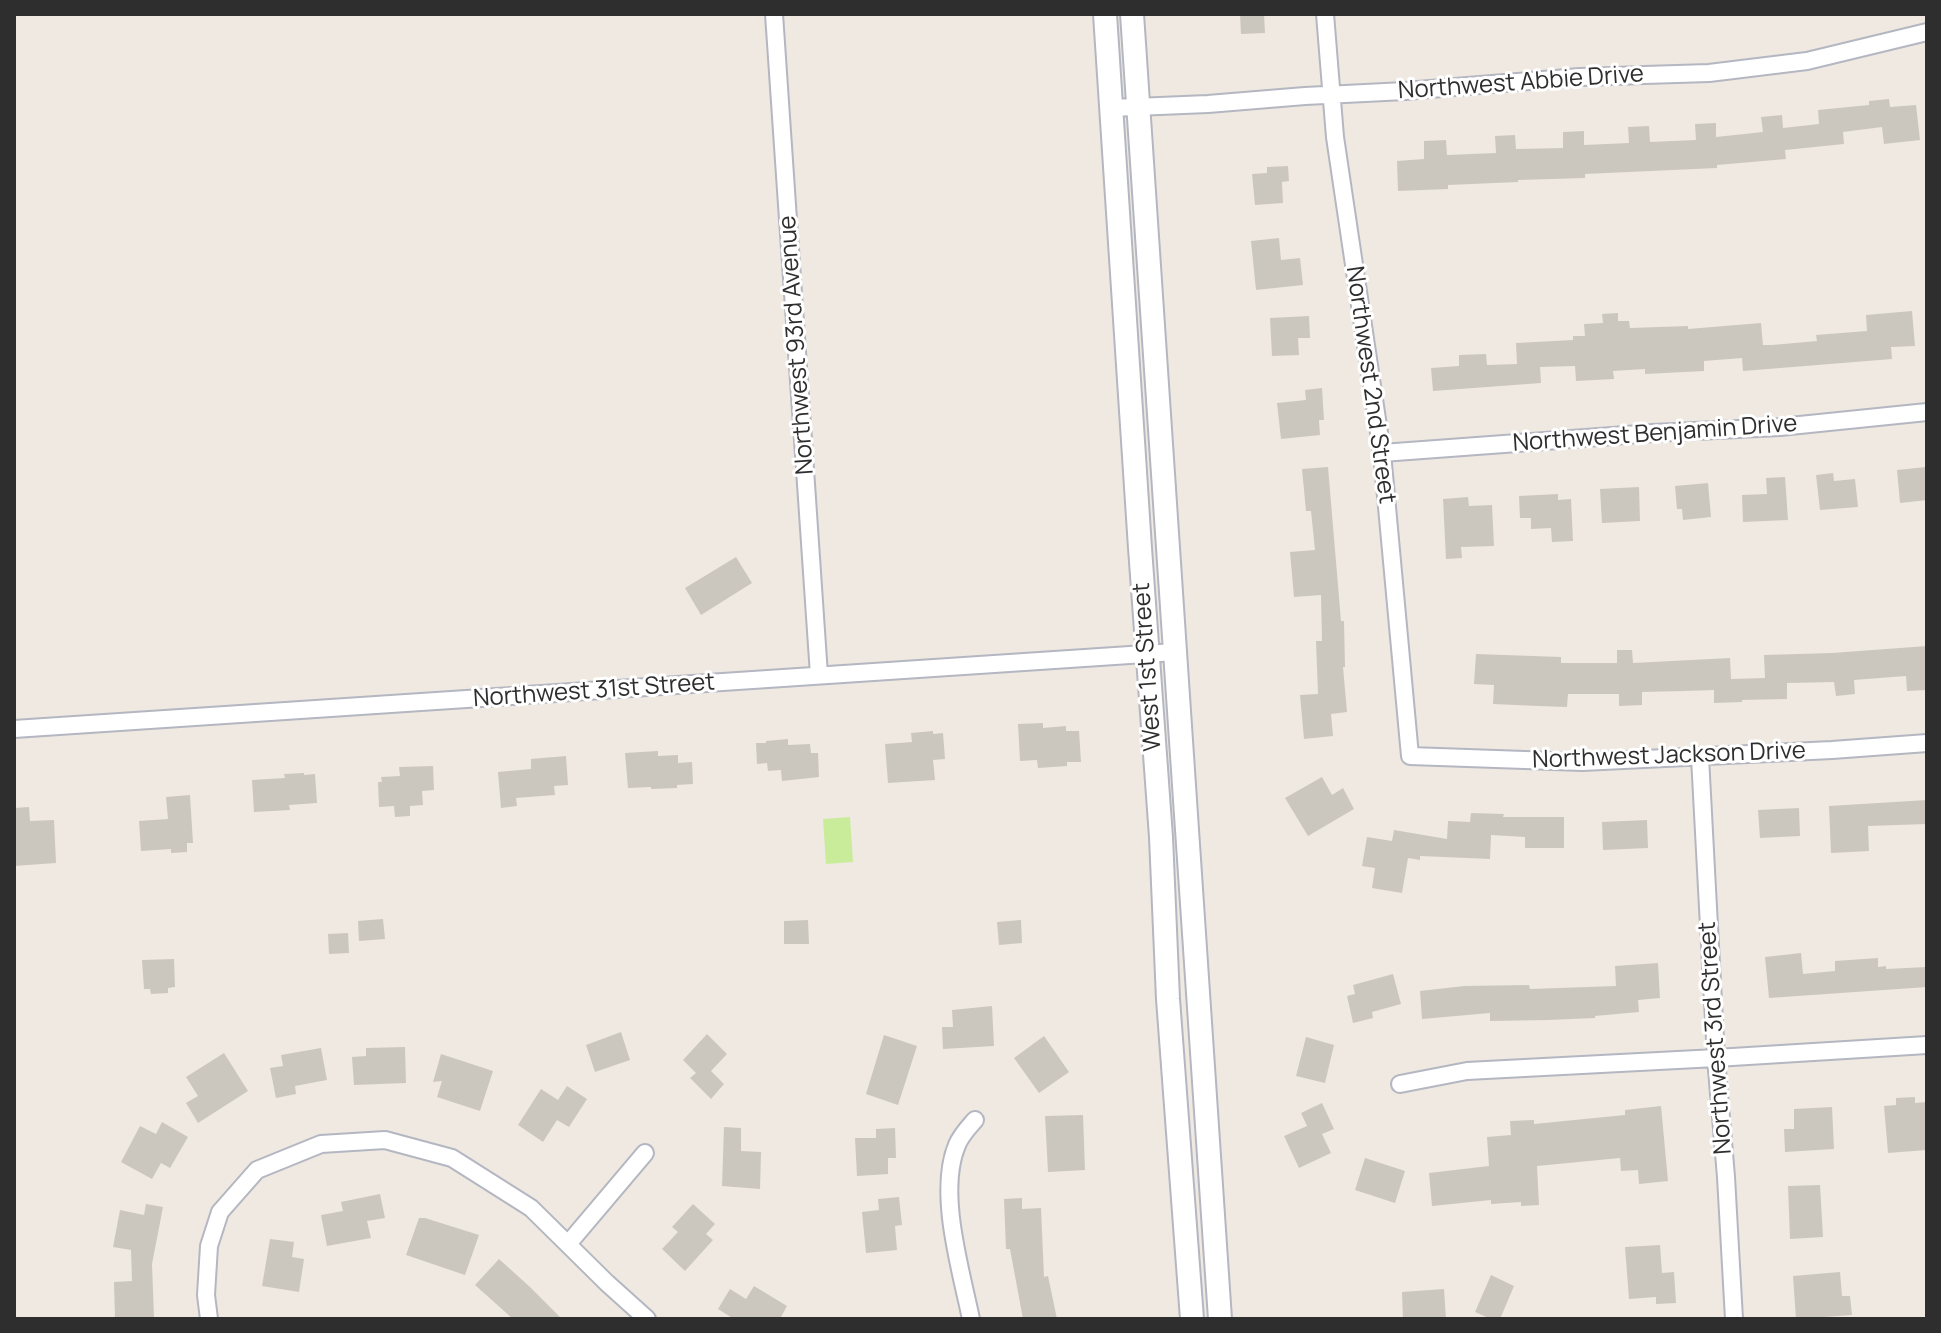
<!DOCTYPE html>
<style>
body{margin:0}
#map{position:relative;width:1941px;height:1333px;overflow:hidden;background:#efe9e1;font-family:Manrope,sans-serif}
canvas{display:block}
.frame{position:absolute;inset:0;border:16px solid #2e2e2e;pointer-events:none}
</style>
<div id="map">
<canvas width="1941" height="1333"></canvas>
<div class="frame"></div>
</div>
<script>
const g = document.querySelector('canvas').getContext('2d');
g.lineJoin = 'round';
function fillPath(path, color) {
  g.fillStyle = color;
  g.fill(path, 'evenodd');
}
function strokePath(path, color, width, dash) {
  g.strokeStyle = color;
  g.lineWidth = width;
  g.lineCap = dash ? 'butt' : 'round';
  g.setLineDash(dash || []);
  g.stroke(path);
}
function label(font, color, halo, rows, align = 'center') {
  g.font = font + ' Manrope,sans-serif';
  g.lineWidth = 6;
  g.setLineDash([]);
  g.textBaseline = 'middle';
  g.strokeStyle = halo;
  g.fillStyle = color;
  for (const [text, x, y, turn = 0] of rows) {
    g.save();
    g.translate(x, y);
    g.rotate((+turn || 0) * Math.PI / 180);
    g.textAlign = isNaN(turn) ? turn : align;
    if (halo) g.strokeText(text, 0, 0);
    g.fillText(text, 0, 0);
    g.restore();
  }
}
fillPath(new Path2D(`
 M 850,817 L 853,862 L 826,864 L 823,819 Z`), '#c9ec9a');
fillPath(new Path2D(`
 M 1240,14 L 1264,14 L 1265,33 L 1241,34 Z
 M 1889,99 L 1890,107 L 1916,105 L 1920,140 L 1884,144 L 1882,127 L 1843,132 L 1844,144 L 1785,150 L 1786,159 L 1717,165 L 1717,168 L 1585,174 L 1585,178 L 1518,180 L 1518,182 L 1448,185 L 1448,189 L 1398,191 L 1397,161 L 1424,159 L 1424,141 L 1446,140 L 1447,155 L 1496,153 L 1495,136 L 1515,135 L 1516,149 L 1563,148 L 1563,132 L 1584,131 L 1584,145 L 1629,143 L 1628,127 L 1649,126 L 1650,142 L 1696,140 L 1695,124 L 1716,123 L 1716,137 L 1763,132 L 1761,117 L 1782,115 L 1783,128 L 1819,124 L 1818,110 L 1869,105 L 1869,101 Z
 M 1288,166 L 1289,181 L 1282,182 L 1283,203 L 1255,205 L 1252,174 L 1267,173 L 1267,167 Z
 M 1279,238 L 1281,260 L 1300,258 L 1303,285 L 1256,290 L 1251,241 Z
 M 1912,311 L 1915,346 L 1891,347 L 1892,359 L 1743,371 L 1742,358 L 1704,361 L 1704,371 L 1645,374 L 1645,369 L 1613,371 L 1614,379 L 1576,381 L 1575,366 L 1540,367 L 1541,383 L 1433,391 L 1431,368 L 1459,366 L 1459,355 L 1486,354 L 1487,365 L 1517,364 L 1516,343 L 1573,340 L 1573,336 L 1585,336 L 1584,324 L 1603,323 L 1602,314 L 1618,313 L 1618,321 L 1629,321 L 1630,328 L 1688,326 L 1688,329 L 1761,323 L 1763,345 L 1772,345 L 1817,341 L 1816,335 L 1867,331 L 1866,315 Z
 M 1309,316 L 1310,338 L 1298,338 L 1299,355 L 1272,356 L 1270,318 Z
 M 1322,388 L 1324,420 L 1319,420 L 1320,435 L 1281,439 L 1277,403 L 1306,400 L 1305,390 Z
 M 1328,467 L 1341,621 L 1344,621 L 1345,667 L 1343,667 L 1347,712 L 1331,714 L 1333,736 L 1304,739 L 1300,695 L 1318,694 L 1316,641 L 1322,641 L 1321,595 L 1294,597 L 1290,552 L 1315,550 L 1311,511 L 1306,511 L 1302,469 Z
 M 1926,467 L 1927,500 L 1900,503 L 1897,470 Z
 M 1833,473 L 1834,481 L 1855,479 L 1858,507 L 1820,510 L 1816,475 Z
 M 1785,477 L 1788,520 L 1743,522 L 1742,495 L 1767,494 L 1766,478 Z
 M 1708,483 L 1711,517 L 1683,520 L 1682,509 L 1677,509 L 1675,486 Z
 M 1639,487 L 1640,521 L 1602,523 L 1600,489 Z
 M 1558,494 L 1558,500 L 1571,499 L 1573,541 L 1552,542 L 1551,528 L 1531,529 L 1531,518 L 1520,518 L 1519,496 Z
 M 1468,497 L 1469,506 L 1492,505 L 1494,546 L 1461,547 L 1462,558 L 1446,559 L 1443,499 Z
 M 736,557 L 752,583 L 701,615 L 685,588 Z
 M 1927,646 L 1927,690 L 1907,691 L 1906,676 L 1854,680 L 1855,694 L 1836,696 L 1834,682 L 1787,683 L 1787,699 L 1742,700 L 1742,702 L 1714,703 L 1714,690 L 1684,691 L 1642,692 L 1642,705 L 1619,706 L 1619,694 L 1568,694 L 1567,707 L 1538,706 L 1493,704 L 1494,685 L 1474,684 L 1476,654 L 1561,657 L 1561,663 L 1617,663 L 1617,650 L 1632,650 L 1633,663 L 1730,658 L 1731,679 L 1765,678 L 1764,655 L 1832,653 Z
 M 1043,723 L 1043,728 L 1066,726 L 1066,731 L 1079,731 L 1081,762 L 1067,762 L 1067,766 L 1038,768 L 1037,760 L 1020,761 L 1018,724 Z
 M 933,731 L 933,734 L 943,733 L 945,759 L 933,760 L 935,780 L 888,783 L 885,744 L 912,742 L 911,733 Z
 M 788,739 L 788,745 L 810,744 L 811,753 L 818,753 L 819,777 L 782,781 L 781,770 L 768,771 L 767,763 L 757,764 L 756,743 L 766,743 L 766,741 Z
 M 658,751 L 658,756 L 678,755 L 678,763 L 692,762 L 693,784 L 677,785 L 677,788 L 651,789 L 651,787 L 628,788 L 625,753 Z
 M 566,756 L 568,785 L 554,786 L 555,795 L 516,798 L 517,806 L 501,808 L 498,772 L 531,769 L 531,759 Z
 M 433,766 L 434,790 L 422,791 L 423,805 L 410,806 L 410,816 L 395,817 L 394,806 L 379,807 L 378,782 L 382,782 L 381,777 L 400,776 L 399,767 Z
 M 304,773 L 304,775 L 315,774 L 317,803 L 289,805 L 290,810 L 254,812 L 252,780 L 285,778 L 284,774 Z
 M 1322,777 L 1332,795 L 1343,788 L 1354,809 L 1308,836 L 1285,798 Z
 M 190,795 L 193,843 L 187,843 L 187,852 L 171,853 L 171,849 L 141,851 L 139,821 L 168,819 L 166,797 Z
 M 1927,800 L 1927,824 L 1868,826 L 1869,851 L 1831,853 L 1829,806 Z
 M 29,807 L 30,821 L 54,820 L 56,863 L 14,866 L 14,808 Z
 M 1799,808 L 1800,836 L 1760,838 L 1758,810 Z
 M 1471,813 L 1504,814 L 1503,817 L 1564,817 L 1564,848 L 1525,848 L 1525,837 L 1491,835 L 1490,859 L 1420,856 L 1420,860 L 1408,858 L 1402,893 L 1372,888 L 1375,868 L 1362,866 L 1367,837 L 1392,841 L 1394,830 L 1447,839 L 1448,821 L 1470,822 Z
 M 1647,820 L 1648,848 L 1603,850 L 1602,822 Z
 M 383,919 L 385,939 L 359,941 L 358,921 Z
 M 808,920 L 809,944 L 784,944 L 784,921 Z
 M 1021,920 L 1022,943 L 999,945 L 997,922 Z
 M 348,933 L 349,953 L 329,954 L 328,934 Z
 M 1801,953 L 1803,974 L 1835,971 L 1835,961 L 1878,958 L 1878,967 L 1886,966 L 1886,969 L 1927,967 L 1927,987 L 1769,998 L 1765,957 Z
 M 174,959 L 175,987 L 168,988 L 168,993 L 151,994 L 150,989 L 144,989 L 142,960 Z
 M 1658,963 L 1660,998 L 1638,1000 L 1639,1012 L 1595,1016 L 1595,1018 L 1548,1020 L 1490,1021 L 1490,1013 L 1422,1019 L 1420,991 L 1464,986 L 1529,985 L 1530,989 L 1616,986 L 1615,966 Z
 M 1393,974 L 1401,1004 L 1372,1012 L 1373,1018 L 1353,1023 L 1347,996 L 1355,994 L 1353,985 Z
 M 992,1006 L 994,1046 L 943,1049 L 942,1027 L 953,1027 L 952,1010 Z
 M 621,1032 L 630,1060 L 595,1072 L 586,1045 Z
 M 707,1034 L 727,1054 L 711,1071 L 724,1084 L 711,1099 L 690,1078 L 696,1073 L 683,1060 Z
 M 884,1035 L 917,1046 L 898,1105 L 866,1094 Z
 M 1044,1036 L 1069,1072 L 1039,1093 L 1014,1058 Z
 M 1306,1037 L 1334,1045 L 1325,1083 L 1296,1076 Z
 M 405,1047 L 406,1083 L 354,1085 L 352,1057 L 366,1056 L 366,1048 Z
 M 321,1048 L 327,1080 L 295,1086 L 296,1094 L 276,1098 L 270,1068 L 283,1066 L 281,1055 Z
 M 224,1053 L 248,1091 L 198,1123 L 186,1103 L 198,1096 L 186,1077 Z
 M 441,1054 L 493,1071 L 480,1111 L 437,1097 L 442,1081 L 433,1082 Z
 M 567,1086 L 587,1099 L 569,1127 L 557,1120 L 543,1142 L 518,1125 L 541,1089 L 558,1100 Z
 M 1915,1097 L 1915,1103 L 1927,1102 L 1927,1150 L 1888,1153 L 1884,1106 L 1896,1105 L 1896,1098 Z
 M 1322,1103 L 1334,1129 L 1322,1134 L 1331,1153 L 1299,1168 L 1284,1136 L 1307,1126 L 1301,1113 Z
 M 1661,1106 L 1668,1181 L 1639,1184 L 1638,1170 L 1621,1171 L 1620,1158 L 1537,1166 L 1539,1205 L 1521,1206 L 1521,1202 L 1491,1204 L 1491,1200 L 1432,1206 L 1429,1173 L 1489,1166 L 1487,1137 L 1511,1135 L 1510,1121 L 1534,1120 L 1534,1124 L 1625,1115 L 1625,1110 Z
 M 1832,1107 L 1834,1149 L 1785,1152 L 1784,1129 L 1794,1129 L 1794,1109 Z
 M 1083,1115 L 1085,1170 L 1048,1172 L 1045,1116 Z
 M 162,1122 L 188,1137 L 170,1168 L 161,1163 L 152,1179 L 121,1162 L 140,1126 L 156,1134 Z
 M 724,1127 L 741,1128 L 741,1151 L 761,1152 L 760,1189 L 722,1186 Z
 M 895,1128 L 896,1158 L 888,1158 L 888,1174 L 857,1176 L 855,1138 L 876,1138 L 876,1129 Z
 M 1365,1158 L 1405,1171 L 1395,1203 L 1355,1190 Z
 M 1820,1185 L 1823,1237 L 1790,1239 L 1788,1186 Z
 M 380,1194 L 385,1218 L 367,1221 L 371,1238 L 327,1246 L 321,1215 L 343,1211 L 341,1202 Z
 M 899,1197 L 902,1225 L 895,1226 L 897,1250 L 866,1253 L 862,1212 L 879,1210 L 878,1199 Z
 M 1022,1198 L 1022,1209 L 1041,1208 L 1044,1277 L 1048,1276 L 1057,1319 L 1023,1319 L 1010,1249 L 1006,1249 L 1004,1199 Z
 M 146,1204 L 163,1207 L 152,1264 L 154,1318 L 115,1319 L 114,1282 L 132,1281 L 131,1250 L 113,1247 L 120,1210 L 144,1215 Z
 M 693,1204 L 715,1224 L 706,1234 L 713,1240 L 685,1271 L 662,1249 L 678,1232 L 672,1227 Z
 M 419,1218 L 425,1218 L 479,1235 L 465,1275 L 406,1255 Z
 M 270,1239 L 294,1242 L 292,1257 L 304,1259 L 299,1292 L 262,1286 Z
 M 1660,1245 L 1662,1273 L 1674,1272 L 1676,1303 L 1656,1304 L 1656,1297 L 1629,1299 L 1625,1247 Z
 M 499,1259 L 530,1287 L 562,1319 L 513,1319 L 475,1285 Z
 M 1840,1272 L 1842,1296 L 1850,1296 L 1852,1315 L 1796,1319 L 1793,1276 Z
 M 1491,1275 L 1514,1286 L 1500,1319 L 1491,1319 L 1475,1312 Z
 M 754,1286 L 787,1306 L 780,1319 L 734,1319 L 718,1309 L 730,1289 L 746,1299 Z
 M 1444,1289 L 1446,1319 L 1403,1319 L 1402,1292 Z`), '#cbc7bf');
const street = new Path2D(`
 M 774,14 L 819,675
 M 1325,14 L 1335,137 L 1382,453 L 1410,756 L 1582,762 L 1832,750 L 1927,743
 M 1111,108 L 1208,104 L 1305,96 L 1405,91 L 1580,77 L 1709,73 L 1807,61 L 1927,32
 M 1382,453 L 1653,433 L 1780,427 L 1927,412
 M 14,729 L 1175,652
 M 1700,757 L 1716,1058 L 1726,1177 L 1734,1319
 M 1400,1084 L 1467,1071 L 1716,1058 L 1927,1045
 M 568,1244 L 645,1153
 M 209,1319 L 206,1295 L 209,1246 L 220,1212 L 257,1170 L 321,1144 L 385,1140 L 452,1158 L 531,1208 L 607,1283 L 647,1319
 M 971,1319 C 961,1270 937,1192 957,1145 C 961,1135 968,1128 975,1120`);
const secondary = new Path2D(`
 M 1105,14 L 1140,548 L 1161,837 L 1168,999 L 1192,1319
 M 1132,14 L 1220,1319`);
strokePath(street, '#b4b7c1', 20);
strokePath(secondary, '#b4b7c1', 26);
strokePath(street, '#fff', 16);
strokePath(secondary, '#fff', 22);
label('24px', '#2e2e2e', '#fff', [
 ["Northwest Abbie Drive",1521,83,-4],
 ["Northwest 93rd Avenue",797,345,-94],
 ["Northwest 2nd Street",1370,385,82],
 ["Northwest Benjamin Drive",1655,434,-4],
 ["West 1st Street",1148,667,-94],
 ["Northwest 31st Street",594,691,-4],
 ["Northwest Jackson Drive",1669,756,-2],
 ["Northwest 3rd Street",1716,1038,-94]
]);
</script>
